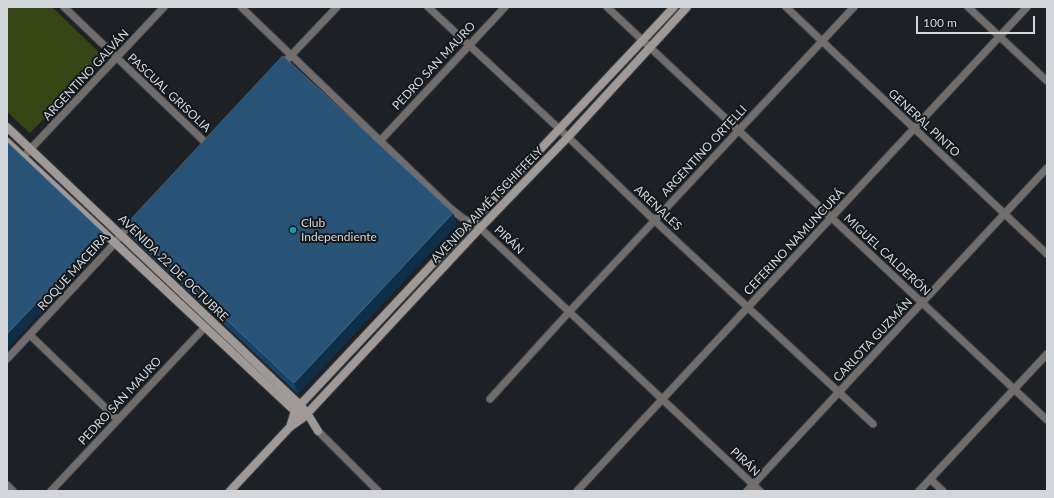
<!DOCTYPE html>
<meta charset="utf-8">
<style>
body{margin:0}
#map{position:relative;width:1054px;height:498px;overflow:hidden;background:#1d2125;font-family:Lato,sans-serif}
canvas{display:block}
.frame{position:absolute;inset:0;border:8px solid #d3d6da;pointer-events:none}
.scale{position:absolute;left:916px;top:16px;width:119px;height:18px;box-sizing:border-box;border:2px solid #d3d6da;border-top:0;padding-left:5px;font-size:12px;line-height:14px;white-space:nowrap;color:#d3d6da;-webkit-text-stroke:3px #13181c;paint-order:stroke}
</style>
<div id="map">
<canvas width="1054" height="498"></canvas>
<div class="frame"></div>
<div class="scale">100 m</div>
</div>
<script>
const g = document.querySelector('canvas').getContext('2d');
g.lineJoin = 'round';
function fillPath(path, color) {
  g.fillStyle = color;
  g.fill(path, 'evenodd');
}
function strokePath(path, color, width, dash) {
  g.strokeStyle = color;
  g.lineWidth = width;
  g.lineCap = dash ? 'butt' : 'round';
  g.setLineDash(dash || []);
  g.stroke(path);
}
function label(font, color, halo, rows, align = 'center') {
  g.font = font + ' Lato,sans-serif';
  g.lineWidth = 4;
  g.setLineDash([]);
  g.textBaseline = 'middle';
  g.strokeStyle = halo;
  g.fillStyle = color;
  for (const [text, x, y, turn = 0] of rows) {
    g.save();
    g.translate(x, y);
    g.rotate((+turn || 0) * Math.PI / 180);
    g.textAlign = isNaN(turn) ? turn : align;
    if (halo) g.strokeText(text, 0, 0);
    g.fillText(text, 0, 0);
    g.restore();
  }
}
fillPath(new Path2D(`
 M 7,7 L 52,7 L 104,57 L 30,133 L 7,112 Z`), '#354614');
const street = new Path2D(`
 M 64,7 L 207,144
 M 241,7 L 449,207 L 461,217 L 480,228 L 760,491
 M 428,7 L 568,137 L 655,221 L 873,424
 M 607,7 L 1047,420
 M 786,7 L 1047,254
 M 968,7 L 1047,81
 M 280,67 L 337,7
 M 380,141 L 505,7
 M 23,157 L 164,7
 M 30,335 L 117,419
 M 7,359 L 115,243 L 121,235 L 133,222
 M 490,399 L 569,312 L 854,7
 M 318,431 L 378,491
 M 930,479 L 943,491
 M 7,485 L 13,491
 M 51,491 L 205,327
 M 577,491 L 1027,7
 M 747,491 L 1047,168
 M 919,491 L 1047,354`);
const secondary = new Path2D(`
 M 7,127 L 300,405 L 307,413 L 318,431
 M 7,142 L 298,414
 M 290,427 L 295,411 L 300,405 L 674,7
 M 230,491 L 290,427 L 303,418 L 480,228 L 568,137 L 687,7`);
strokePath(street, '#3a3e42', 9);
strokePath(secondary, '#3a3e42', 10);
strokePath(street, '#706d6c', 7);
strokePath(secondary, '#9f9997', 8);
fillPath(new Path2D(`
 M 457,224 L 298,394 L 130,236 L 126,225 Z`), '#144369');
fillPath(new Path2D(`
 M 453,213 L 457,224 L 298,394 L 294,383 Z
 M 103,233 L 107,244 L 7,349 L 7,334 Z`), '#0f2f49');
const building = new Path2D(`
 M 283,56 L 453,213 L 294,383 L 126,225 Z
 M 7,142 L 103,233 L 7,334 Z`);
fillPath(building, '#295376');
strokePath(building, '#446785', 1);
for (const [x, y, r, color] of [
 [293,230,4,"#0f9aa8"]
]) {
  const dot = new Path2D();
  dot.arc(x, y, r, 0, 2 * Math.PI);
  g.fillStyle = color;
  g.fill(dot);
  strokePath(dot, '#13181c', 1.5);
}
label('12px', '#d3d6da', '#13181c', [
 ["PEDRO SAN MAURO",434,66,-47],
 ["ARGENTINO GALVÁN",86,75,-47],
 ["PASCUAL GRISOLIA",169,93,43],
 ["GENERAL PINTO",924,123,43],
 ["ARGENTINO ORTELLI",704,151,-47],
 ["AVENIDA AIMÉ TSCHIFFELY",487,205,-46],
 ["ARENALES",658,208,43],
 ["PIRÁN",509,240,43],
 ["CEFERINO NAMUNCURÁ",794,242,-47],
 ["MIGUEL CALDERÓN",887,255,43],
 ["AVENIDA 22 DE OCTUBRE",173,268,44],
 ["ROQUE MACEIRA",73,272,-48],
 ["CARLOTA GUZMÁN",873,340,-47],
 ["PEDRO SAN MAURO",120,401,-47],
 ["PIRÁN",745,462,43]
]);
label('12px', '#d3d6da', '#13181c', [
 ["Club",301,223],
 ["Independiente",301,237]
], 'left');
</script>
